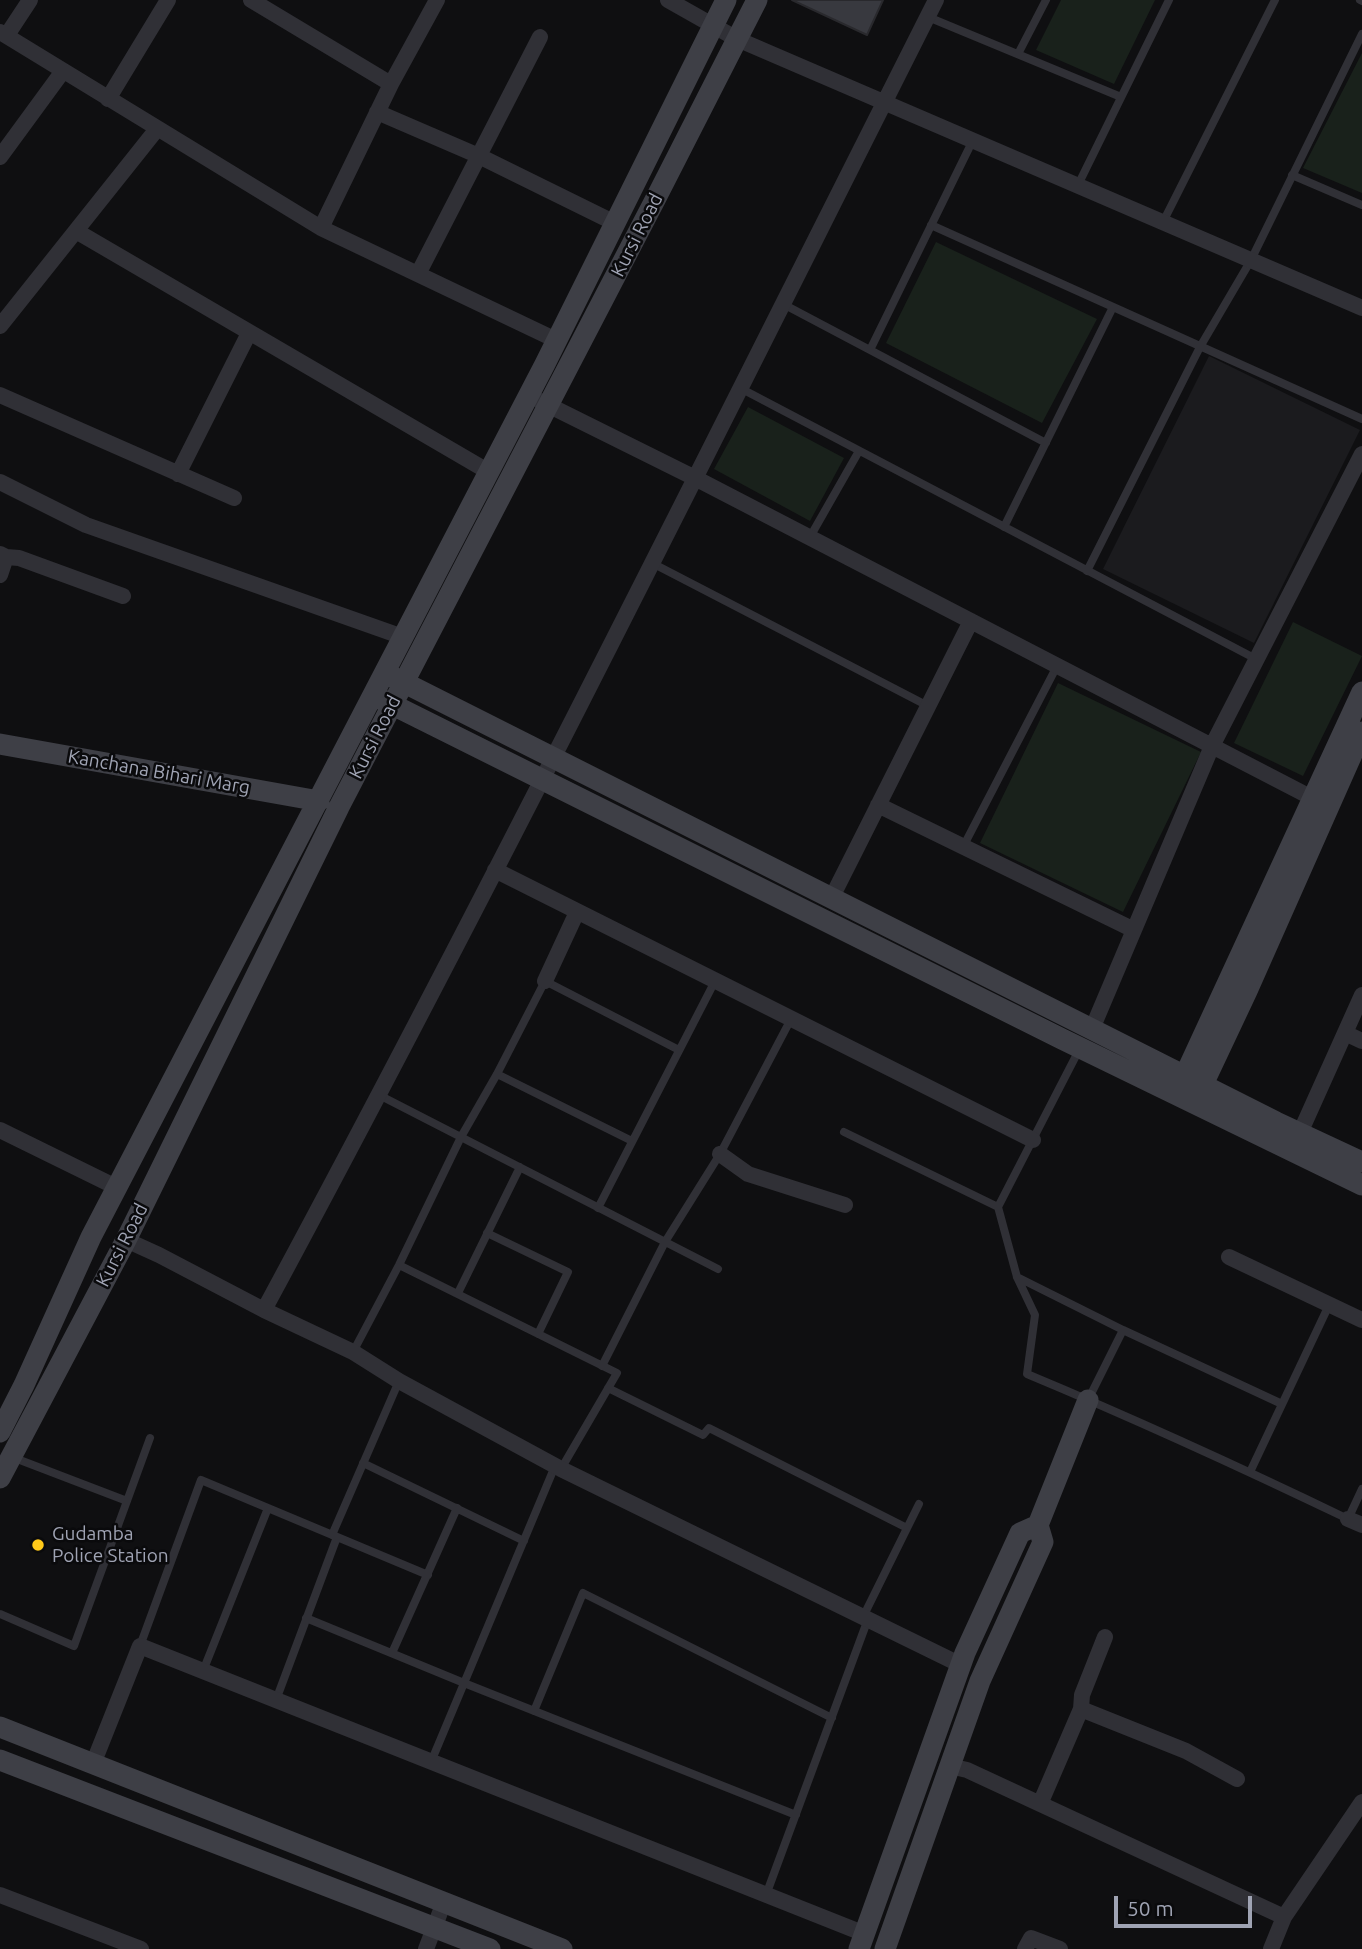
<!DOCTYPE html>
<style>
body{margin:0}
#map{position:relative;width:1362px;height:1949px;overflow:hidden;background:#0f0f11;font-family:Ubuntu,sans-serif}
canvas{display:block}
.scale{position:absolute;left:1114px;top:1896px;width:138px;height:32px;box-sizing:border-box;border:4px solid #9fa3b3;border-top:0;padding-left:9px;font-size:21px;line-height:24px;white-space:nowrap;color:#9fa3b3;-webkit-text-stroke:5px #0a0a0c;paint-order:stroke}
</style>
<div id="map">
<canvas width="1362" height="1949"></canvas>
<div class="scale">50 m</div>
</div>
<script>
const g = document.querySelector('canvas').getContext('2d');
g.lineJoin = 'round';
function fillPath(path, color) {
  g.fillStyle = color;
  g.fill(path, 'evenodd');
}
function strokePath(path, color, width, dash) {
  g.strokeStyle = color;
  g.lineWidth = width;
  g.lineCap = dash ? 'butt' : 'round';
  g.setLineDash(dash || []);
  g.stroke(path);
}
function label(font, color, halo, rows, align = 'center') {
  g.font = font + ' Ubuntu,sans-serif';
  g.lineWidth = 5;
  g.setLineDash([]);
  g.textBaseline = 'middle';
  g.strokeStyle = halo;
  g.fillStyle = color;
  for (const [text, x, y, turn = 0] of rows) {
    g.save();
    g.translate(x, y);
    g.rotate((+turn || 0) * Math.PI / 180);
    g.textAlign = isNaN(turn) ? turn : align;
    if (halo) g.strokeText(text, 0, 0);
    g.fillText(text, 0, 0);
    g.restore();
  }
}
fillPath(new Path2D(`
 M 1209,356 L 1360,430 L 1254,643 L 1103,569 Z`), '#1b1b1e');
fillPath(new Path2D(`
 M 1061,0 L 1155,0 L 1114,84 L 1036,50 Z
 M 1362,53 L 1362,193 L 1303,168 Z
 M 936,242 L 1097,319 L 1042,423 L 886,343 Z
 M 748,407 L 844,458 L 810,521 L 714,469 Z
 M 1293,622 L 1362,656 L 1303,776 L 1234,743 Z
 M 1058,683 L 1201,752 L 1123,912 L 980,843 Z`), '#19211b');
const building = new Path2D(`
 M 792,0 L 883,0 L 867,35 Z`);
fillPath(building, '#38393f');
strokePath(building, '#29292d', 2);
strokePath(new Path2D(`
 M 1360,0 L 1362,1
 M 928,17 L 1121,97
 M 1018,54 L 1046,0
 M 1292,175 L 1362,205
 M 1078,185 L 1169,0
 M 1163,222 L 1275,0
 M 931,225 L 1362,419
 M 783,304 L 1046,443
 M 870,350 L 973,140
 M 740,388 L 1256,659
 M 1004,527 L 1113,307
 M 810,537 L 859,451
 M 652,563 L 928,706
 M 1087,571 L 1200,347 L 1251,260 L 1362,34
 M 963,847 L 1057,666
 M 497,1074 L 632,1141
 M 379,1095 L 718,1269
 M 844,1132 L 998,1207 L 1080,1048
 M 998,1207 L 1017,1277 L 1035,1315 L 1027,1374 C 1135,1419 1242,1468 1348,1519 L 1362,1489
 M 598,1208 L 715,981
 M 487,1233 L 568,1272 L 538,1334
 M 399,1265 L 617,1373 L 561,1469
 M 1017,1277 L 1123,1330
 M 458,1293 L 520,1167
 M 353,1352 L 399,1265 L 461,1137 L 497,1074 L 545,981 L 679,1050
 M 602,1366 L 665,1242 L 720,1154 L 791,1019
 M 608,1388 L 703,1435 L 709,1428 L 907,1528
 M 1089,1398 L 1123,1330 L 1282,1404
 M 12,1457 L 127,1501
 M 363,1463 L 524,1541
 M 1250,1472 L 1329,1305
 M 332,1535 L 399,1381
 M 0,1614 L 74,1646 L 150,1438
 M 863,1617 L 919,1504
 M 306,1618 L 464,1683 L 796,1815
 M 140,1646 L 201,1480 L 428,1575
 M 392,1653 L 457,1508
 M 203,1671 L 268,1508
 M 276,1700 L 337,1537
 M 534,1711 L 583,1593 L 832,1718
 M 431,1762 L 555,1466
 M 766,1895 L 868,1619`), '#303036', 8);
strokePath(new Path2D(`
 M 251,0 L 391,84
 M 668,0 L 737,39 L 1362,308
 M 0,32 L 321,228 L 556,340
 M 7,35 L 30,0
 M 108,99 L 168,0
 M 377,112 L 479,156 L 615,223
 M 0,157 L 63,71
 M 321,228 L 391,84 L 437,0
 M 76,231 L 489,472
 M 418,274 L 540,37
 M 0,326 L 157,129
 M 0,395 L 234,498
 M 540,401 L 695,478 L 1320,802
 M 178,474 L 249,333
 M 0,482 L 86,525 L 403,637
 M 0,554 L 6,557 L 19,558 L 123,596
 M 0,575 L 6,557
 M 878,805 L 1134,930
 M 495,870 L 1033,1140
 M 831,899 L 971,621
 M 545,981 L 577,912
 M 1092,1029 L 1212,746 L 1362,454
 M 1345,1033 L 1362,1041
 M 0,1130 L 116,1187
 M 1300,1133 L 1362,995
 M 720,1154 L 748,1174 L 845,1205
 M 126,1240 L 159,1255 L 264,1310 L 353,1352 L 399,1381 L 561,1469 L 961,1665
 M 1229,1257 L 1362,1320
 M 264,1310 C 497,878 715,438 936,0
 M 1348,1519 L 1362,1525
 M 1081,1709 L 1186,1751 L 1237,1779
 M 93,1764 L 140,1646 L 865,1934
 M 950,1766 L 967,1770 L 1284,1917 L 1271,1949
 M 1040,1804 L 1081,1709 L 1082,1695 L 1105,1637
 M 0,1895 L 141,1949
 M 1284,1917 L 1362,1802
 M 426,1949 L 444,1902
 M 1025,1949 L 1031,1938 L 1060,1949`), '#303036', 16);
strokePath(new Path2D(`
 M 393,677 L 1276,1122 L 1362,1162
 M 379,698 L 1062,1039 L 1362,1185
 M 0,744 L 319,801
 M 1180,1086 L 1362,692
 M 1197,1097 L 1247,991 L 1362,732
 M 0,1432 L 24,1385 L 91,1237 L 545,364 L 726,0
 M 0,1478 L 126,1240 L 339,807 L 656,198 L 757,0
 M 0,1727 L 562,1949
 M 0,1760 L 490,1949
 M 859,1949 L 965,1653 L 1020,1533 L 1038,1525
 M 885,1949 L 980,1681 L 1043,1542 L 1038,1525 L 1088,1400`), '#3e3f46', 21);
for (const [x, y, r, color] of [
 [38,1545,7,"#ffc919"]
]) {
  const dot = new Path2D();
  dot.arc(x, y, r, 0, 2 * Math.PI);
  g.fillStyle = color;
  g.fill(dot);
  strokePath(dot, '#0a0a0c', 2.5);
}
label('19px', '#9fa3b3', '#0a0a0c', [
 ["Kursi Road",637,235,-63],
 ["Kursi Road",375,737,-63],
 ["Kanchana Bihari Marg",159,772,10],
 ["Kursi Road",122,1245,-63]
]);
label('19px', '#9fa3b3', '#0a0a0c', [
 ["Gudamba",52,1534],
 ["Police Station",52,1556]
], 'left');
</script>
